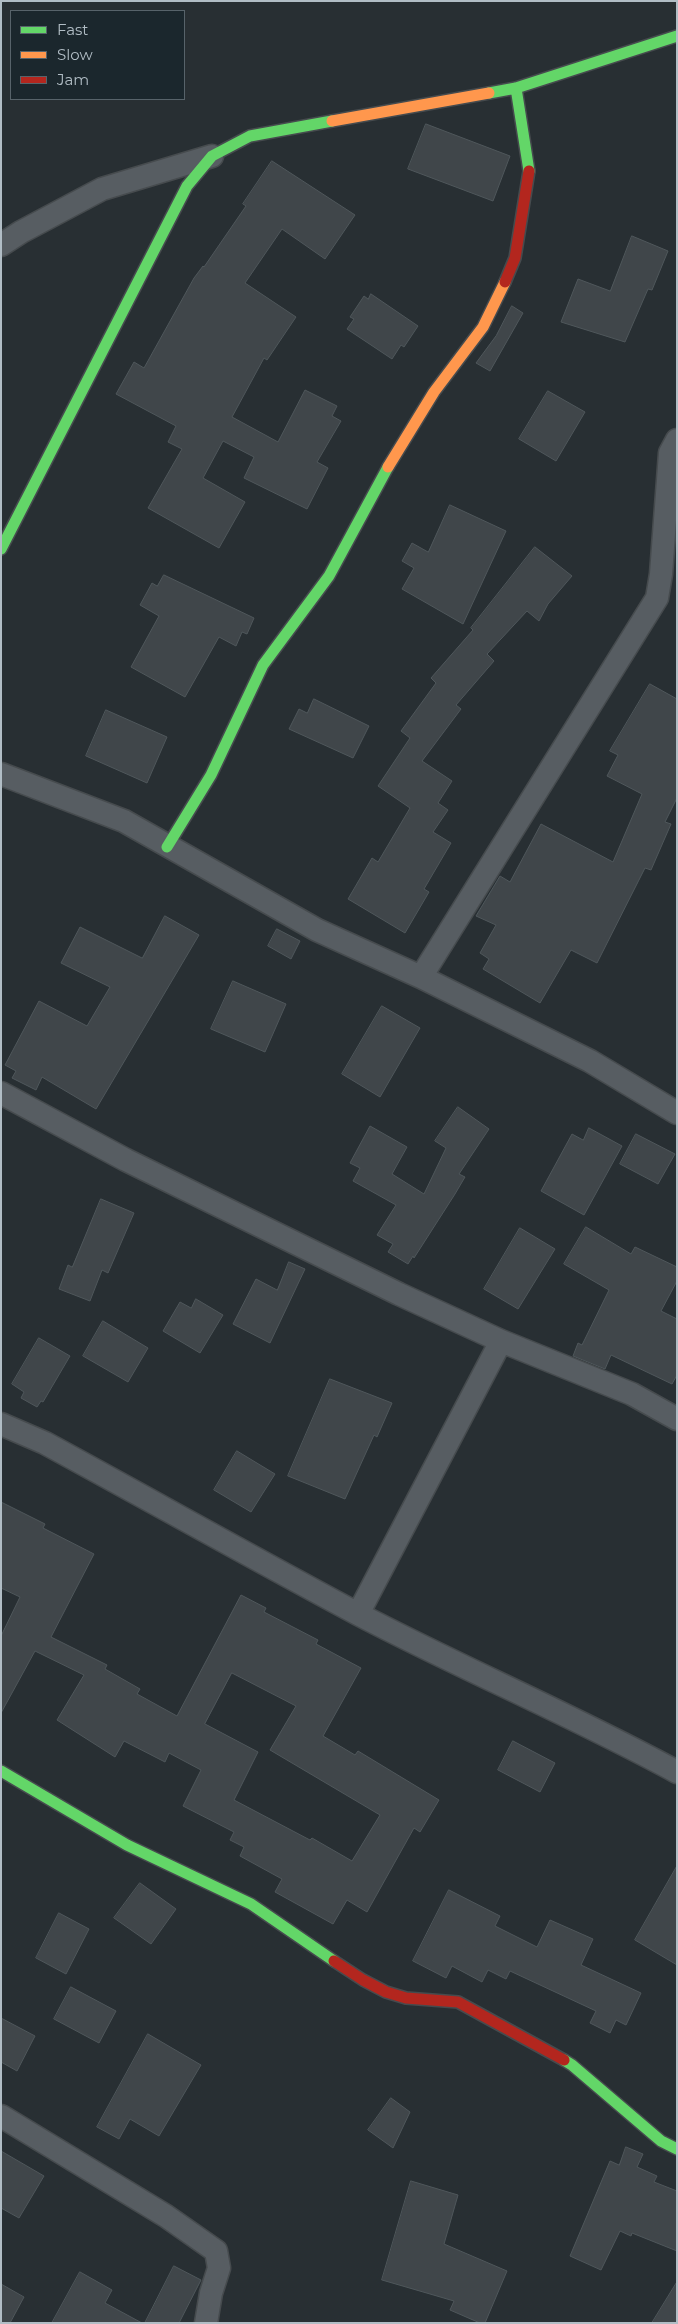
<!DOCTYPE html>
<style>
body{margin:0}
#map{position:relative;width:678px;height:2324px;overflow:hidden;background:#282f33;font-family:Montserrat,sans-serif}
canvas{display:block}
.frame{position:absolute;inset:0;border:2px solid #b1bdc5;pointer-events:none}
.legend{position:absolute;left:10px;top:10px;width:175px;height:90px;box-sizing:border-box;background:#1b272d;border:1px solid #57636a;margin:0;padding:6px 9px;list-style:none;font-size:15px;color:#b1bdc5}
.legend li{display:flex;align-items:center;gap:10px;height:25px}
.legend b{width:25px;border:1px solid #57636a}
</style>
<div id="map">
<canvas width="678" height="2324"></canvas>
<div class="frame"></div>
<ul class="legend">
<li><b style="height:6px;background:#63d668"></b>Fast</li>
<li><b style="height:6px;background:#ff974d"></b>Slow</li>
<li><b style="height:6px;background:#b3261e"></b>Jam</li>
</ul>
</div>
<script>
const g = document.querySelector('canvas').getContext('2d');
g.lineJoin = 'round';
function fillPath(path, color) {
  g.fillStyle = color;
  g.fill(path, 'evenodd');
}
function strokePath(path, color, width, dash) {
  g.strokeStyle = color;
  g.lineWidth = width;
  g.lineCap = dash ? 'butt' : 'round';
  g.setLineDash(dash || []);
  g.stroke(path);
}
const building = new Path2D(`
 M 426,124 L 510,156 L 493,201 L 408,169 Z
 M 272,161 L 355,215 L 325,259 L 282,229 L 245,283 L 296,317 L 267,360 L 264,358 L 232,417 L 278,442 L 305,390 L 337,406 L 332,416 L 341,421 L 317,462 L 328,468 L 307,509 L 244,478 L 254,457 L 223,441 L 203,478 L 245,502 L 219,548 L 148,508 L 182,449 L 168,442 L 176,426 L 116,394 L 134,362 L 144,368 L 194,278 L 203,266 L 204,267 L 246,206 L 243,204 Z
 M 632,236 L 668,251 L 652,290 L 648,289 L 625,342 L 561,322 L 578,279 L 610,291 Z
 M 371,294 L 418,326 L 404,347 L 401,345 L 392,359 L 347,329 L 354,319 L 350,317 L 364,296 L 368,299 Z
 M 512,306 L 523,313 L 490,371 L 476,363 L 496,336 Z
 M 548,391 L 585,412 L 556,461 L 519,439 Z
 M 450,505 L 506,531 L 463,624 L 402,589 L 414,568 L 402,561 L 412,543 L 428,552 Z
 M 535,547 L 572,576 L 548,604 L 539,621 L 527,611 L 487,654 L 494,661 L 456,705 L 461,709 L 422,761 L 452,781 L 438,803 L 448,810 L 433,832 L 451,843 L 424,889 L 429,892 L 405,933 L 348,899 L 372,858 L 378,862 L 410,808 L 378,786 L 410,738 L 401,731 L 436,683 L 431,678 L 473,630 L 471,628 Z
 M 164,575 L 254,618 L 247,634 L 242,632 L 236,646 L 219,637 L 185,697 L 131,667 L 159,616 L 140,605 L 152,583 L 157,586 Z
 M 650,684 L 677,699 L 677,798 L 665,822 L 671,824 L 651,870 L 645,868 L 597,963 L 571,950 L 540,1003 L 483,969 L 489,959 L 480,953 L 496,925 L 476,916 L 500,876 L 510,882 L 541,824 L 613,862 L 642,794 L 607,776 L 618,755 L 610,751 Z
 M 314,699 L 369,726 L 353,758 L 289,729 L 299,709 L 307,713 Z
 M 106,710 L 167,737 L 147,783 L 86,756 Z
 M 165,916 L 199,935 L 96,1109 L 42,1077 L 36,1090 L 12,1078 L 16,1071 L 5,1065 L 39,1001 L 87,1026 L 110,987 L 61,963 L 80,927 L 142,958 Z
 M 277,929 L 300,941 L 291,959 L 268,946 Z
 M 233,981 L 286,1004 L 265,1052 L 211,1029 Z
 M 382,1006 L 420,1028 L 380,1097 L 342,1074 Z
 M 458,1107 L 489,1129 L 459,1174 L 465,1177 L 455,1194 L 414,1258 L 413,1256 L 408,1264 L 388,1252 L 393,1244 L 377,1235 L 396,1205 L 353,1181 L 360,1168 L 350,1163 L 370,1126 L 407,1147 L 392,1174 L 424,1194 L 446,1148 L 435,1141 Z
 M 589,1128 L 622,1146 L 584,1215 L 541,1191 L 572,1134 L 583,1140 Z
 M 636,1134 L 675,1154 L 658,1184 L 620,1164 Z
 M 101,1199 L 134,1213 L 108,1273 L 102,1270 L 90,1301 L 59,1289 L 68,1265 L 72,1267 Z
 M 586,1227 L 631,1254 L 635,1247 L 677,1267 L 677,1281 L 661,1311 L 677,1319 L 677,1375 L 672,1384 L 611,1355 L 605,1369 L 573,1356 L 578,1343 L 582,1345 L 609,1290 L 564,1264 Z
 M 520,1228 L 555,1249 L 518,1309 L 484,1289 Z
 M 289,1262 L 305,1269 L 270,1343 L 233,1324 L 256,1279 L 277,1290 Z
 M 196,1299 L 223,1315 L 200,1353 L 163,1331 L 180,1302 L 191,1308 Z
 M 103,1321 L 148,1348 L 128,1382 L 83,1356 Z
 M 39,1338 L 70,1356 L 43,1402 L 41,1401 L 37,1407 L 21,1398 L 24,1392 L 12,1384 Z
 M 330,1379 L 392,1403 L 377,1437 L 374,1435 L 345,1499 L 288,1476 Z
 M 237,1451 L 275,1474 L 251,1512 L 214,1490 Z
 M 1,1502 L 45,1524 L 43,1528 L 94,1554 L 51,1637 L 107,1665 L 105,1669 L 140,1689 L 137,1694 L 177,1716 L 241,1595 L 266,1608 L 264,1612 L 318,1640 L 316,1644 L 361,1668 L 323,1736 L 355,1755 L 358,1751 L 439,1800 L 420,1832 L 414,1828 L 367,1912 L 347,1900 L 333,1924 L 275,1892 L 282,1879 L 240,1856 L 244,1847 L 230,1840 L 234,1832 L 183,1806 L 201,1770 L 169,1753 L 165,1762 L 124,1741 L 115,1757 L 57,1720 L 84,1675 L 35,1651 L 1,1713 L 1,1636 L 20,1597 L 1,1588 ZM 232,1673 L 296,1706 L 270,1750 L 380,1815 L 352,1861 L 312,1838 L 310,1840 L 234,1800 L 258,1752 L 205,1724 Z
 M 513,1741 L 555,1763 L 540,1792 L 498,1770 Z
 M 677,1866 L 677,1965 L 635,1940 Z
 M 140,1883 L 176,1909 L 151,1944 L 114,1918 Z
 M 449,1890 L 500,1916 L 495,1926 L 537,1947 L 550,1920 L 593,1939 L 581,1965 L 641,1993 L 626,2025 L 616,2020 L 610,2033 L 590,2023 L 596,2011 L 510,1971 L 506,1979 L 488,1970 L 482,1982 L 452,1966 L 446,1978 L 413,1961 Z
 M 59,1913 L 89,1929 L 66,1974 L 36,1958 Z
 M 71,1987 L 116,2011 L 99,2043 L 54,2019 Z
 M 1,2018 L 35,2036 L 17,2071 L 1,2062 Z
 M 148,2034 L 201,2065 L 159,2136 L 130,2119 L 119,2139 L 97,2127 Z
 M 391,2098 L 410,2112 L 393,2148 L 368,2130 Z
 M 626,2147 L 643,2154 L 637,2167 L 657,2176 L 654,2182 L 677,2191 L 677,2251 L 632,2233 L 631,2236 L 620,2231 L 601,2270 L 570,2256 L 610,2161 L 619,2165 Z
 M 1,2151 L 44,2176 L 19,2218 L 1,2208 Z
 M 411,2181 L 458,2195 L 444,2244 L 507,2271 L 485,2323 L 480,2323 L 450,2310 L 454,2301 L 382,2280 Z
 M 174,2266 L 201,2280 L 179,2323 L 145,2323 Z
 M 80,2272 L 112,2290 L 105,2303 L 142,2323 L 52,2323 Z
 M 677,2282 L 677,2323 L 652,2323 Z
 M 1,2284 L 24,2297 L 10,2323 L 1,2323 Z`);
fillPath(building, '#40464a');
strokePath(building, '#4f575b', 1);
const street = new Path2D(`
 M 1,245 L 21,232 L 102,189 L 212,156
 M 1,774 L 124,821 L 317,930 L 421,977 L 590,1061 L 677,1113
 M 421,977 L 657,598 L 661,574 L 670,453 L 677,440
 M 1,1093 L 126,1160 L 399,1294 L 501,1341 L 632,1394 L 677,1419
 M 1,1424 L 45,1443 C 150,1500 253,1558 358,1614 C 463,1669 572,1715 677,1772
 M 358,1614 L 501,1341
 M 1,2116 L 166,2216 L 216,2251 L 219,2268 L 211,2293 L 206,2323`);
const fast = new Path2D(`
 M 516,88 L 529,171
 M 489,93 L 516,88 L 677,36
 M 1,549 L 187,186 L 212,156 L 250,136 L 332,121
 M 167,847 L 211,775 L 263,665 L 329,576 L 388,467
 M 1,1771 L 127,1845 L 251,1904 L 334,1961
 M 564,2060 L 572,2065 L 661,2141 L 677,2149`);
const slow = new Path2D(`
 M 332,121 L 489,93
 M 388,467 L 434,392 L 483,327 L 505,282`);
const jam = new Path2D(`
 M 505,282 L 515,258 L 529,171
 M 334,1961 L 363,1980 L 386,1992 L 406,1998 L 458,2002 L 564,2060`);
strokePath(street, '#464b4e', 25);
strokePath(fast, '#464b4e', 14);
strokePath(slow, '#464b4e', 14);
strokePath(jam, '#464b4e', 14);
strokePath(street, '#575d62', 22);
strokePath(fast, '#63d668', 11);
strokePath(slow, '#ff974d', 11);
strokePath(jam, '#b3261e', 11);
</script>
